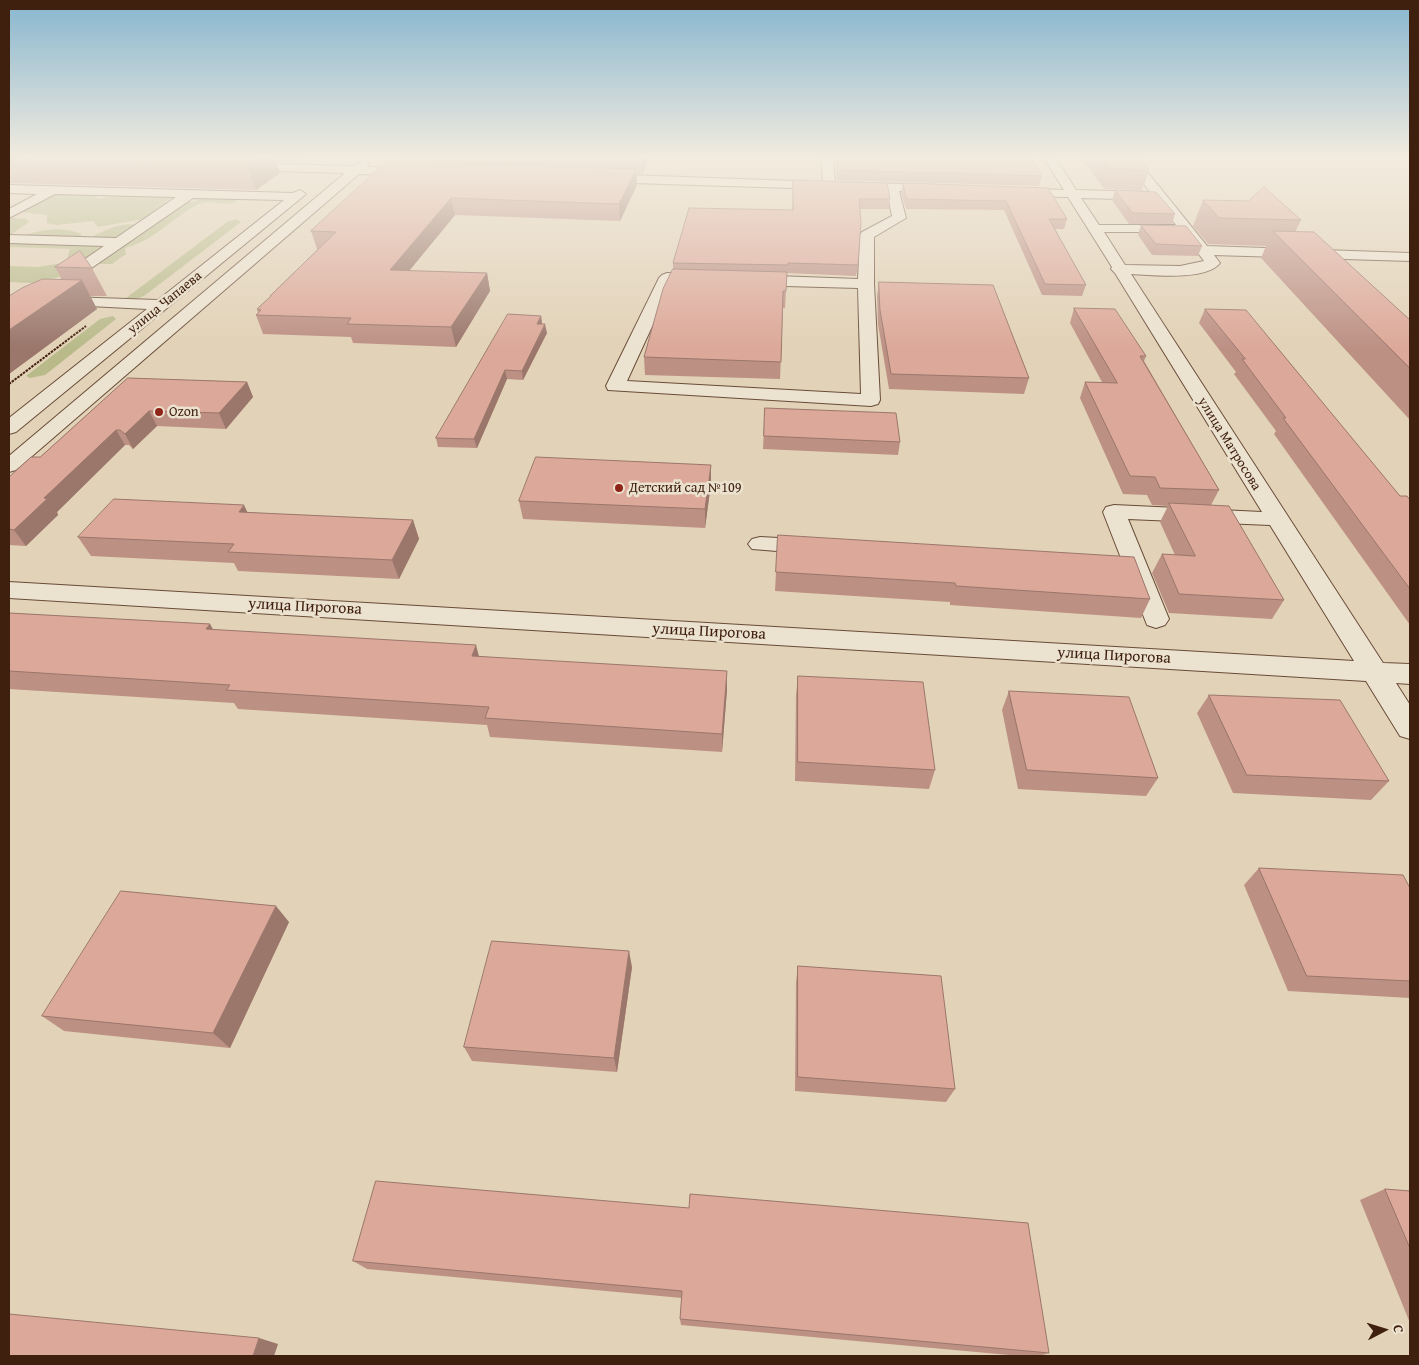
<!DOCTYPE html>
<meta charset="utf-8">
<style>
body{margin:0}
#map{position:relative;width:1419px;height:1365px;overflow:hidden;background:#e2d2b7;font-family:"Gentium Book Plus",serif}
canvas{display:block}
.frame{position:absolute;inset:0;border:10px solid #3f1f0d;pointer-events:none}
.north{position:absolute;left:1359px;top:1305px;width:50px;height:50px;-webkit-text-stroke:4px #ece2d0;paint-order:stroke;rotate:85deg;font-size:14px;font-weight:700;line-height:20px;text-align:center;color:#3f1f0d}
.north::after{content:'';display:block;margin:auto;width:18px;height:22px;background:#3f1f0d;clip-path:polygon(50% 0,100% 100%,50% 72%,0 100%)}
</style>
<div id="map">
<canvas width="1419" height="1365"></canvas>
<div class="frame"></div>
<div class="north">С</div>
</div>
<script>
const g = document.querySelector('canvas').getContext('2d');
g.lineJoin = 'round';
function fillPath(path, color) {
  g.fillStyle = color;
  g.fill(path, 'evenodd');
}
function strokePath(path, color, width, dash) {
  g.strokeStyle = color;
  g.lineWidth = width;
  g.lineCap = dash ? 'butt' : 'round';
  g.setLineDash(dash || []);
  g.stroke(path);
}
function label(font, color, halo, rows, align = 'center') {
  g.font = font + ' "Gentium Book Plus",serif';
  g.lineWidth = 5;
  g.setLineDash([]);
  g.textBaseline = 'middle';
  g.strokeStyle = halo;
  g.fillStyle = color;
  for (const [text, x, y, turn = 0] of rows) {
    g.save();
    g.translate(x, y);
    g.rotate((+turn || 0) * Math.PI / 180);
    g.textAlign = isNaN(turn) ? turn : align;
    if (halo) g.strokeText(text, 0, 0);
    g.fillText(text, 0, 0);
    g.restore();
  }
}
fillPath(new Path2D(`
 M 146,189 L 145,197 L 159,189 L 169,190 L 172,197 L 143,219 L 98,227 L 93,221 L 57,225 L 47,223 L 47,215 L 11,211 L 48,197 L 66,193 L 96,196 L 98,199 Z
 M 205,198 L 240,199 C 228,210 212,198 199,204 C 171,218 156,240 125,248 L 126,254 L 112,264 L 95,264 L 101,258 L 67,259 L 70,249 L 9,247 L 9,242 C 30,231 59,224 82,234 L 73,245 L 94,238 L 95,235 C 108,229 123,222 137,225 L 129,232 L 135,238 L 156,225 L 163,216 L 177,209 L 177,200 L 191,202 Z
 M 12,218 L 26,219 L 29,222 L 9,236 L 9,219 Z
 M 236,219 L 241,222 L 144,296 L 134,300 L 126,298 L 227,222 Z
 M 63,263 L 64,276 L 32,283 L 9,282 L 9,266 L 37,267 Z
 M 113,316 L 116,319 L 45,375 L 30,378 L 26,376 L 100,319 Z`), '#b8ba8a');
const minor = new Path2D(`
 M 821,158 L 833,158 L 835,182 L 939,185 L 945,189 L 939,193 L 899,191 L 906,218 L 874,237 L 874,284 L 880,400 L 878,404 L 871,406 L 608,390 L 606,386 L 659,278 L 662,275 L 667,273 L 706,274 L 711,276 L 714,279 L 711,282 L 706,284 L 672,283 L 627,381 L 861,394 L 858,288 L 749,285 L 744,283 L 741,280 L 744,277 L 749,275 L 858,279 L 860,235 L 862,232 L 892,216 L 887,191 L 600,182 L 594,178 L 600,174 L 823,182 Z
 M 1044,158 L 1056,158 L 1076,190 L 1150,192 L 1124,158 L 1136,158 L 1207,246 L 1410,253 L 1410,261 L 1214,255 L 1220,263 C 1207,281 1151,275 1131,274 L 1383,663 L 1410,664 L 1410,684 L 1396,683 L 1410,705 L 1410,739 L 1400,736 L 1366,681 L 9,598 L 9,582 L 1354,661 L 1270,525 L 1128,519 L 1169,619 L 1165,625 L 1156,628 L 1147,625 L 1103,512 L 1106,507 L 1114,505 L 1262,512 L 1115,273 L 1111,269 L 1112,267 L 1068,197 L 1015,196 L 1009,192 L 1015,188 L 1064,190 ZM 1081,198 L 1156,200 L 1176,225 L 1099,225 ZM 1104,232 L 1182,232 L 1204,261 L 1180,266 L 1125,265 Z
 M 363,160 L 369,164 L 367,167 L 415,168 L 421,172 L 415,176 L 359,174 L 16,470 L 9,472 L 9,456 L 345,173 L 240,170 L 234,166 L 236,163 L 353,166 Z
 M 9,185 L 293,193 L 300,190 L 306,194 L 16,432 L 9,434 L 9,418 L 147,309 L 51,304 L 49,301 L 66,272 L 104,246 L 9,243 L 9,235 L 116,238 L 176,197 L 55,194 L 9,218 L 9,209 L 37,194 L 9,193 ZM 193,198 L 284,200 L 158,300 L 67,297 L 77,278 Z
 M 760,537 L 815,540 L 823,542 L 827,547 L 823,552 L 815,554 L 752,549 L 748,544 L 752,539 Z`);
strokePath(minor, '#684c38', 2);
strokePath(new Path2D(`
 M 9,384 L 86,326`), '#3f1f0d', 2, [2.5, 1]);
fillPath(minor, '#ece2d0');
fillPath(new Path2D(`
 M 9,158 L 300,158 L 295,162 L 276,162 L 280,173 L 256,190 L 9,183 Z
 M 401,158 L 649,158 L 642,174 L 636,173 L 637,185 L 620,221 L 455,215 L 409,271 L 487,273 L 490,291 L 456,347 L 353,343 L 351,337 L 263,334 L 256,315 L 258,313 L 257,309 L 270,297 L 270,296 L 318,249 L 317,249 L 311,231 L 401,162 Z
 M 836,158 L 1031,158 L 1042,176 L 1039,186 L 837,180 L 836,166 Z
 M 1081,158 L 1138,158 L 1149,170 L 1142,190 L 1104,189 Z
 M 793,180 L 890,199 L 889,209 L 860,209 L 858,265 L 856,276 L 787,273 L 785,308 L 783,308 L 780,379 L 645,375 L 644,357 L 673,269 L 673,263 L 792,210 Z
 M 903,183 L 1048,188 L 1067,219 L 1064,229 L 1055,229 L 1086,285 L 1082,296 L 1042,295 L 1004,210 L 906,209 L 901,193 Z
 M 1115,190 L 1175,214 L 1172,224 L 1129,224 L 1112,200 Z
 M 1203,200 L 1301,220 L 1295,232 L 1410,320 L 1410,420 L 1261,258 L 1266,246 L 1208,244 L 1193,226 Z
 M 1141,225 L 1202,246 L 1198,256 L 1152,255 L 1138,235 Z
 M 55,267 L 92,268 L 107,296 L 90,296 L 97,309 L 9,374 L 9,296 L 62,280 Z
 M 879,282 L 1029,378 L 1024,394 L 889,389 L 878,324 L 877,296 Z
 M 1074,308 L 1146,356 L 1144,361 L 1219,490 L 1211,505 L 1284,600 L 1272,619 L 1169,613 L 1152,573 L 1162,554 L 1175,555 L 1160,522 L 1168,506 L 1152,505 L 1147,495 L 1123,494 L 1080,398 L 1085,382 L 1102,382 L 1070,323 Z
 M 1205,309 L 1400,496 L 1410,500 L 1410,625 L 1274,434 L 1276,431 L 1234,374 L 1236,372 L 1199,323 Z
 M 541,316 L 542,324 L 547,333 L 523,380 L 507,379 L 477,448 L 438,447 L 436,438 Z
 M 128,378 L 247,382 L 253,397 L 226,429 L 157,426 L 133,449 L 129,445 L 125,445 L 57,512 L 58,515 L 26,546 L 9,545 L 9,477 L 40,457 Z
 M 765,408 L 900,442 L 898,455 L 763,449 Z
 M 711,465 L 711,483 L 705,528 L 523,519 L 519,501 Z
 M 248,513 L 413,520 L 419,539 L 399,579 L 238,571 L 234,563 L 91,556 L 78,537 Z
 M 778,535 L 1150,599 L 1141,618 L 950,605 L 950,602 L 775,591 Z
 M 9,613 L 210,624 L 213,630 L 479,656 L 727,690 L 722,752 L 490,737 L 487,725 L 238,709 L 234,703 L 9,689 Z
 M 798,676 L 935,770 L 929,789 L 795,781 L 796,695 Z
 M 1009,691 L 1158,778 L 1146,796 L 1018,789 L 1002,710 Z
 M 1209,695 L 1389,781 L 1371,800 L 1233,793 L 1197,713 Z
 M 1259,868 L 1410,888 L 1410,998 L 1288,991 L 1244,885 Z
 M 289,922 L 230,1048 L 64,1031 L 42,1016 Z
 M 798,966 L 955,1089 L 946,1102 L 795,1091 L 796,982 Z
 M 632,967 L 617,1072 L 472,1061 L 464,1047 Z
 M 376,1181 L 1049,1353 L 1039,1356 L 1020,1356 L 681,1325 L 680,1319 L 682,1298 L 367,1269 L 353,1261 Z
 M 1385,1189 L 1410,1191 L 1410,1323 L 1360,1200 Z`), '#bd9084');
fillPath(new Path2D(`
 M 258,158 L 275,158 L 280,173 L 256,190 L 247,166 Z
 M 293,158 L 300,158 L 295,162 Z
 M 641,158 L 649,158 L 642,174 Z
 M 636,169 L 637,185 L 620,221 L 619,204 Z
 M 451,198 L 455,215 L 395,288 L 390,270 Z
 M 487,273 L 490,291 L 456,347 L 451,327 Z
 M 82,280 L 97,309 L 9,374 L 9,330 Z
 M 541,316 L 542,324 L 537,324 Z
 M 545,324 L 547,333 L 523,380 L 522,371 Z
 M 505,370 L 507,379 L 477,448 L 474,439 Z
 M 247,382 L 253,397 L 226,429 L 219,413 Z
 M 149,411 L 157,426 L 133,449 L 125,434 Z
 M 116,430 L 125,445 L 57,512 L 58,515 L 26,546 L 14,530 L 44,498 Z
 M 711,465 L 711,483 L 705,528 L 705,509 Z
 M 244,505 L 253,524 L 239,512 Z
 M 413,520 L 419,539 L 399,579 L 392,560 Z
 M 210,624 L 221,644 L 206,629 Z
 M 476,645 L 481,664 L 472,656 Z
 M 727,671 L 727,690 L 722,752 L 722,734 Z
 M 276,906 L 289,922 L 230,1048 L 213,1033 Z
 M 629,951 L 632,967 L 617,1072 L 614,1058 Z
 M 259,1338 L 278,1344 L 274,1356 L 253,1356 Z`), '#9a766b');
const building = new Path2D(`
 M 9,158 L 258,158 L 247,166 L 9,159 Z
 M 837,158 L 1031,158 L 1042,176 L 838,170 Z
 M 1101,158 L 1138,158 L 1149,170 L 1110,169 Z
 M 387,161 L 636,169 L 619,204 L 451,198 L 390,270 L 487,273 L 451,327 L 347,324 L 351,318 L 256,315 L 261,310 L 257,309 L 271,296 L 270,296 L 336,232 L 311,231 Z
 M 793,180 L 887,183 L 890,199 L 859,199 L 861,222 L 858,265 L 788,263 L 788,265 L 673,263 L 689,208 L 793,210 Z
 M 903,183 L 1048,188 L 1067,219 L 1049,219 L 1086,285 L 1045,284 L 1006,201 L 907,199 Z
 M 1264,187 L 1301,220 L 1219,218 L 1203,200 L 1248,201 Z
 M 1115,190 L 1156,192 L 1175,214 L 1133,213 Z
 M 1141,225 L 1186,226 L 1202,246 L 1156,244 Z
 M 1273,231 L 1314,232 L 1410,320 L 1410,368 Z
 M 80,251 L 92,268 L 55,267 Z
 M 673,269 L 787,272 L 786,291 L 783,291 L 781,362 L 644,357 L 663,289 Z
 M 43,279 L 82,280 L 9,330 L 9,296 L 22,288 Z
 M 879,282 L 993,285 L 1029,378 L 891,374 L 880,310 Z
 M 1074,308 L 1115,309 L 1146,356 L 1140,356 L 1219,490 L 1160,488 L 1155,477 L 1130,476 L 1085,382 L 1117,383 Z
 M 1205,309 L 1246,310 L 1400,496 L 1407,496 L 1410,500 L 1410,589 L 1283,418 L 1286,418 L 1242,359 L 1245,359 Z
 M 508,314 L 541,316 L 537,324 L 545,324 L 522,371 L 505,370 L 474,439 L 436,438 Z
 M 128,378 L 247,382 L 219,413 L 149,411 L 125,434 L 120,430 L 116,430 L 44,498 L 47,499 L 14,530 L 9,529 L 9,477 L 31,457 L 40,457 Z
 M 765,408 L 896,413 L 900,442 L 764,436 Z
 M 536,457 L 711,465 L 705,509 L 519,501 Z
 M 114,499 L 244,505 L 239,512 L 413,520 L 392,560 L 228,552 L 234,544 L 78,537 Z
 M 1169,503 L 1229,506 L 1284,600 L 1179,594 L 1162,554 L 1195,556 Z
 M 778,535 L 1134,557 L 1150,599 L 956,586 L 955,583 L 776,572 Z
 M 9,613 L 210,624 L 206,629 L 476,645 L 472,656 L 727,671 L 722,734 L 485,718 L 489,707 L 226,690 L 230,685 L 9,671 Z
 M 798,676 L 923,682 L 935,770 L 798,762 Z
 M 1009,691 L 1129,697 L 1158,778 L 1027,770 Z
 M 1209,695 L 1340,700 L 1389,781 L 1247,775 Z
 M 1259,868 L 1403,875 L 1410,888 L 1410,981 L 1307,976 Z
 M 121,891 L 276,906 L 213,1033 L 42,1016 Z
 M 492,941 L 629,951 L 614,1058 L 464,1047 Z
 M 798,966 L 941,976 L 955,1089 L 798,1077 Z
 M 376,1181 L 689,1208 L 690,1194 L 1028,1223 L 1049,1353 L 680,1319 L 682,1291 L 353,1261 Z
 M 1385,1189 L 1410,1191 L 1410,1248 Z
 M 9,1314 L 259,1338 L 253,1356 L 9,1356 Z`);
fillPath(building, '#dca899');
strokePath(building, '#9a766b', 1);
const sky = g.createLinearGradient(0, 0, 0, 349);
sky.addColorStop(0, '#87b6cf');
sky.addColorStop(0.45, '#f2ebdf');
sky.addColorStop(1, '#f2ebdf00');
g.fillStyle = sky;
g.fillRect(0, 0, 1419, 349);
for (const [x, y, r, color] of [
 [159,412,5,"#8f2418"],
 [619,488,5,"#8f2418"]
]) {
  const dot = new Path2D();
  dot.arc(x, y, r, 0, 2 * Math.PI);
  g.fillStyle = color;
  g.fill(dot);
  strokePath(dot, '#ece2d0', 2);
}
label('14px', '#3f1f0d', '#ece2d0', [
 ["улица Чапаева",165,303,-39],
 ["улица Матросова",1229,444,58]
]);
label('14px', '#3f1f0d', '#ece2d0', [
 ["Ozon",169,412],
 ["Детский сад №109",629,488]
], 'left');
label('16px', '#3f1f0d', '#ece2d0', [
 ["улица Пирогова",305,607,3],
 ["улица Пирогова",709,632,3],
 ["улица Пирогова",1114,656,3]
]);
</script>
